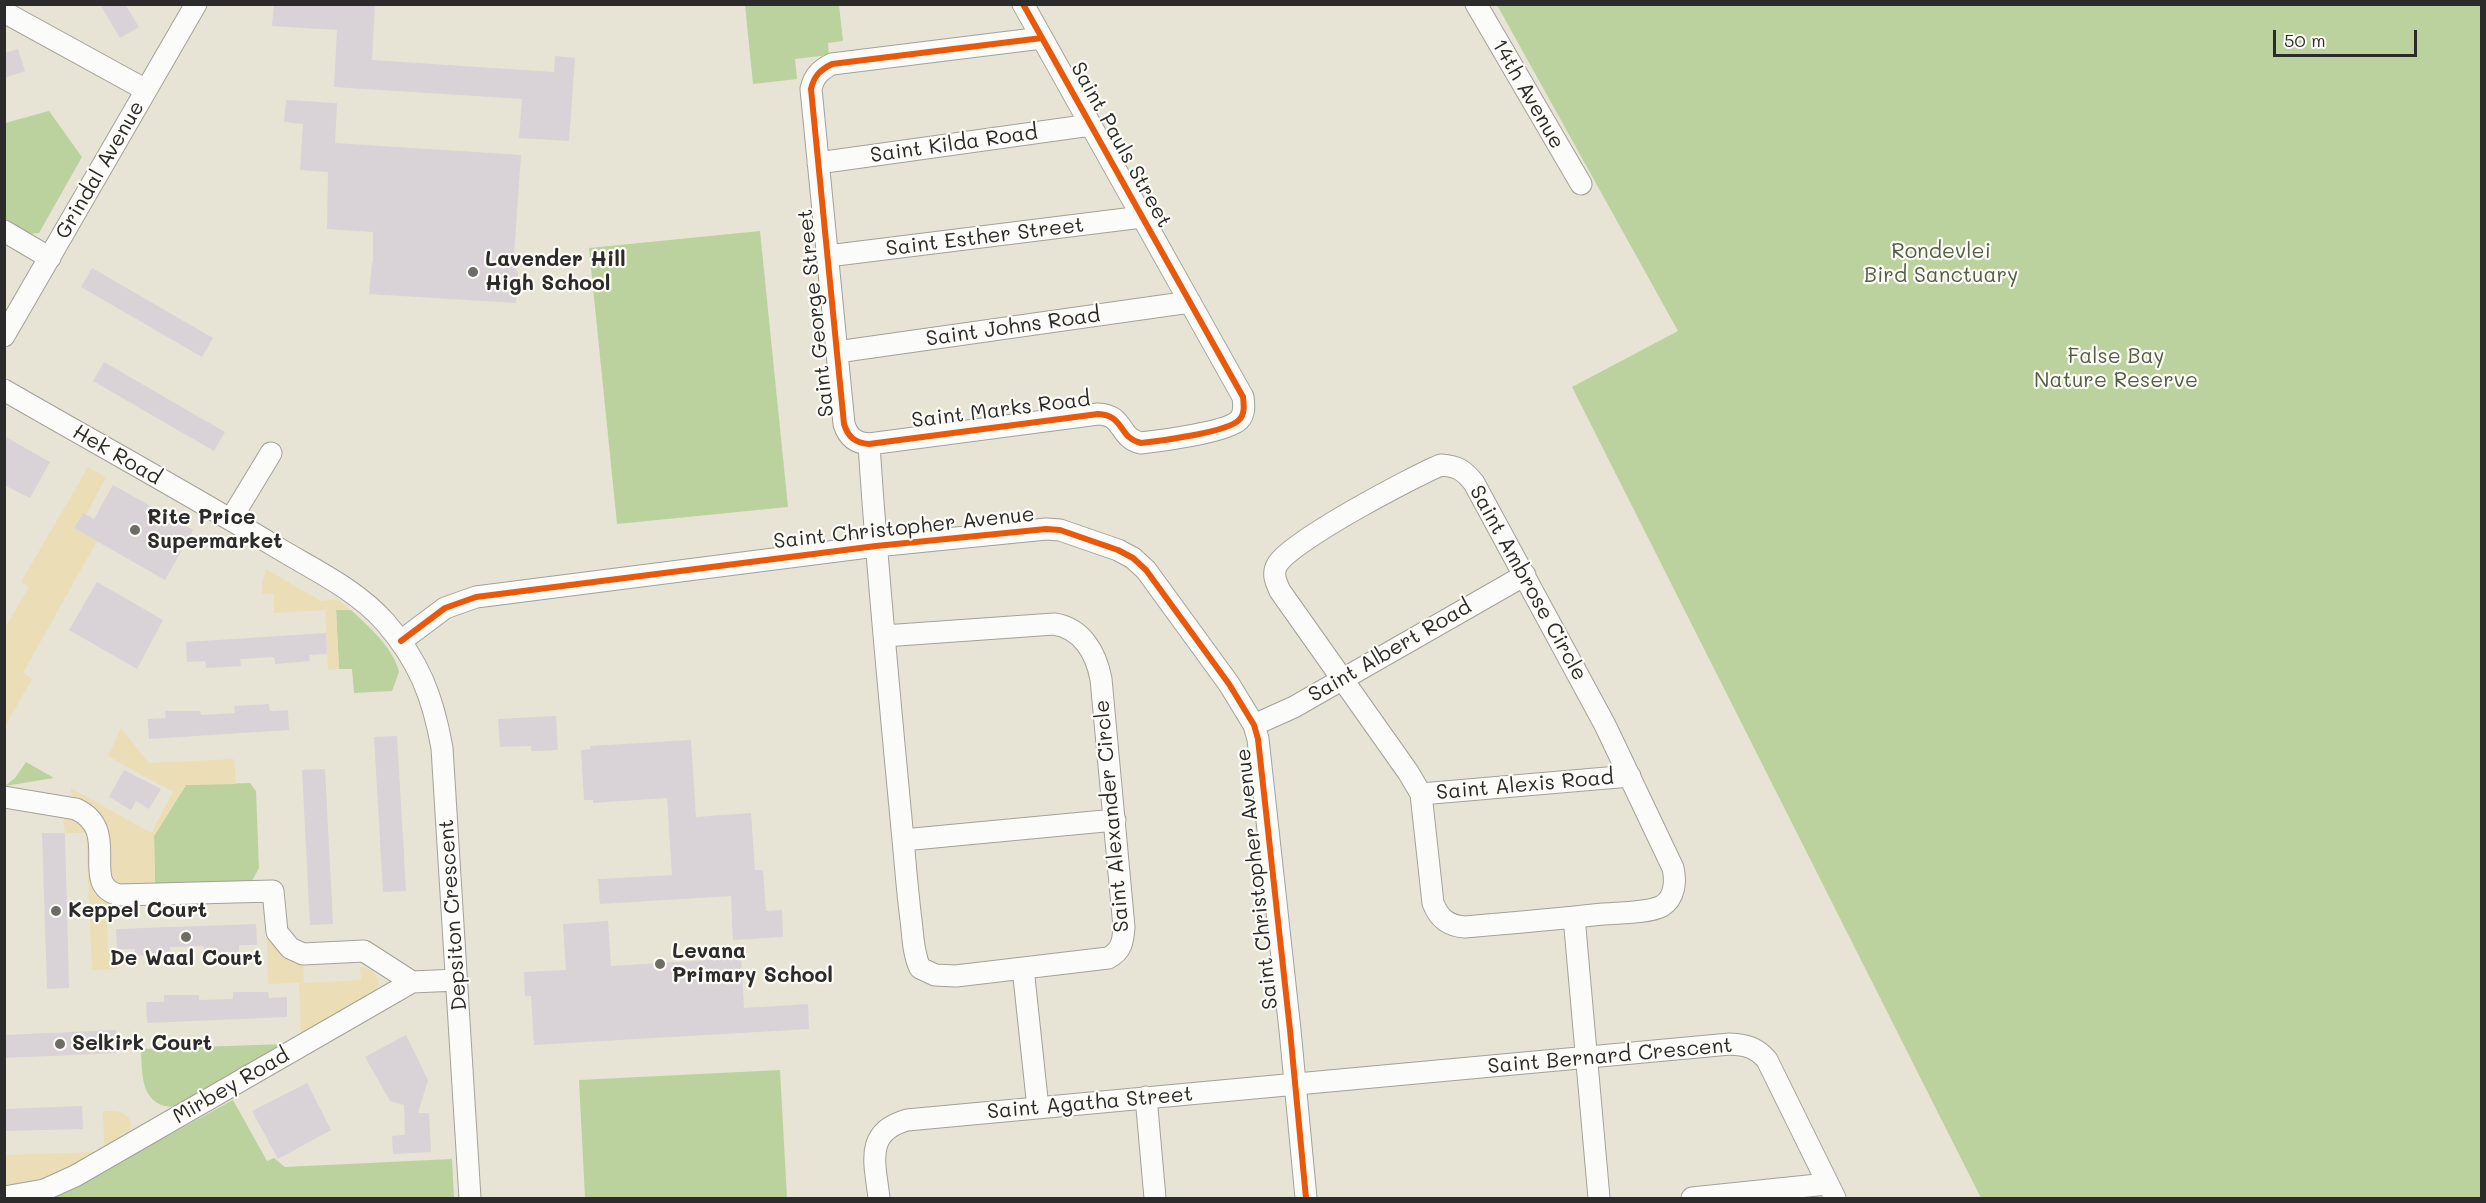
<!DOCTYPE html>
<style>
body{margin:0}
#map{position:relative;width:2486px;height:1203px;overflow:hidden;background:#e7e4d5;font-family:Mali,sans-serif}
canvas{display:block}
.frame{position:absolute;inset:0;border:6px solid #2b2b2b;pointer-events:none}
.scale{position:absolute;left:2273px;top:30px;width:144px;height:27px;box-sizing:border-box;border:3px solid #2b2b2b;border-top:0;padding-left:8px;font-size:18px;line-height:21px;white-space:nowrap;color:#2b2b2b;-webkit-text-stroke:4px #fdfcf7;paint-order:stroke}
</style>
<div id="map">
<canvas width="2486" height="1203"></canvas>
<div class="frame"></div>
<div class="scale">50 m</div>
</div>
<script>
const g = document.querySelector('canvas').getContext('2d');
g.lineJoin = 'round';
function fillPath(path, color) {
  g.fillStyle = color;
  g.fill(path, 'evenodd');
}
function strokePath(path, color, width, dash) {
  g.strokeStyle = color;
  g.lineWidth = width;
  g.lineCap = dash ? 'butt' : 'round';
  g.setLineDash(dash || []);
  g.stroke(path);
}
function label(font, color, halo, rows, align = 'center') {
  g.font = font + ' Mali,sans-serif';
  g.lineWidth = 4.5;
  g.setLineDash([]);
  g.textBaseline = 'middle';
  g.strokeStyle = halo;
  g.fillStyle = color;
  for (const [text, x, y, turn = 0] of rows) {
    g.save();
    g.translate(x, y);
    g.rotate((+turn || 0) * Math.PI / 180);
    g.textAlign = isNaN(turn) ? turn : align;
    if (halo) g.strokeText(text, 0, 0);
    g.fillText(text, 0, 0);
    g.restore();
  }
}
fillPath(new Path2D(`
 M 745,5 L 839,5 L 843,41 L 828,43 L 829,55 L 795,59 L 797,79 L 753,84 Z
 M 1497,5 L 2481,5 L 2481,1198 L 1981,1198 L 1572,387 L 1678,331 Z
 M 49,111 L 82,157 L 39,233 L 30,234 L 5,220 L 5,123 Z
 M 760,231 L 788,507 L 617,524 L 589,248 Z
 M 336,610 L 351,610 C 369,627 393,647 399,672 L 392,691 L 354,693 L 352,669 L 339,669 Z
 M 26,762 L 54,778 L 5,786 L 15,778 Z
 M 250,783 L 256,791 L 259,868 L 252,881 L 155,884 L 154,836 L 186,785 Z
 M 285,1044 L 178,1107 C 141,1109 142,1077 141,1049 Z
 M 780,1070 L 787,1198 L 585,1198 L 579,1080 Z
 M 233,1100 L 267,1161 L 274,1158 L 285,1167 L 452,1159 L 454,1198 L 53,1198 Z`), '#bbd29e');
fillPath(new Path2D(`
 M 88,467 L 106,477 L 86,515 L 83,513 L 74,528 L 97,541 L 23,673 L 32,679 L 5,727 L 5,628 L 29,587 L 21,582 Z
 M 266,569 L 321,601 L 336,599 L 351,610 L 336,610 L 339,669 L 328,670 L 325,610 L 274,613 L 274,594 L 262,594 L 262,584 Z
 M 121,728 L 149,763 L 234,759 L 236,784 L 186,785 L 154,836 L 155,887 L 115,887 L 71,792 L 71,788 L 151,833 L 173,792 L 108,756 Z
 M 68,818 L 74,818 L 86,825 L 115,902 L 107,914 L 108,950 L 117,949 L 117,969 L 92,970 L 86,833 L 65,833 L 63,820 Z
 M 266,911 L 303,960 L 304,983 L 361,980 L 360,967 C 375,969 383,979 376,993 L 301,1035 L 299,983 L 268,984 Z
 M 103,1111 C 116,1111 125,1110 131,1122 C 131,1139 117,1141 104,1147 Z
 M 97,1152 L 61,1174 L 43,1182 L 5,1188 L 4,1155 Z`), '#ebdeb7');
fillPath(new Path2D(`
 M 100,4 L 125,4 L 139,27 L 120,38 Z
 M 274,4 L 375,4 L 372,60 L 554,72 L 555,56 L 575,58 L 569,141 L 519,138 L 522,99 L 334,87 L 337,30 L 272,26 Z
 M 18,49 L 25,71 L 4,78 L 4,53 Z
 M 286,100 L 337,103 L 335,143 L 521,155 L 513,268 L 516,269 L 518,272 L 516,303 L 369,294 L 372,263 L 373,263 L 373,232 L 327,229 L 328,172 L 300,170 L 303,124 L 284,122 Z
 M 92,268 L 213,338 L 202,357 L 81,287 Z
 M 104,362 L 225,432 L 214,451 L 93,381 Z
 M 4,436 L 50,462 L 30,498 L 4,485 Z
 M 113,485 L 193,530 L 165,580 L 74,528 L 83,513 L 94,519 Z
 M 97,582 L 163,620 L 137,669 L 69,630 Z
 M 326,633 L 327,654 L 309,655 L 310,661 L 275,664 L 274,657 L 240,659 L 241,666 L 206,668 L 205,661 L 187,662 L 186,642 Z
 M 269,704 L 270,711 L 288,710 L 289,730 L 149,739 L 148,719 L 166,718 L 165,711 L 200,711 L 201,715 L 235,713 L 234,706 Z
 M 556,716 L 558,750 L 531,751 L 531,746 L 500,747 L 498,719 Z
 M 397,736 L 406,891 L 383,892 L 374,737 Z
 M 691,740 L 696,817 L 751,813 L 755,870 L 763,870 L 766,911 L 782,910 L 783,937 L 733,940 L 731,896 L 600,904 L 598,879 L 672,875 L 667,798 L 593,803 L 593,800 L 584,800 L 581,750 L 590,749 L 590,746 Z
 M 325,769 L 333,924 L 310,925 L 302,770 Z
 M 124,770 L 161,789 L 149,809 L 136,801 L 131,810 L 109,797 Z
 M 42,833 L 65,833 L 69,988 L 47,989 Z
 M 608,921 L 611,966 L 741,958 L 744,1008 L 808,1004 L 809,1029 L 534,1045 L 531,996 L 525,996 L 524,972 L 566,970 L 563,924 Z
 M 256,924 L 257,945 L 239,945 L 239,952 L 204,953 L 204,946 L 170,947 L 170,953 L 135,956 L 135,949 L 117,949 L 116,929 Z
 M 233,992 L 268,992 L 269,998 L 287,997 L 287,1017 L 147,1023 L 146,1002 L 164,1002 L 164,995 L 199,995 L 199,1000 L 233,999 Z
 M 116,1030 L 117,1053 L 4,1058 L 4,1035 Z
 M 406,1035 L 428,1080 L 418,1113 L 429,1113 L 431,1152 L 393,1154 L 392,1136 L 405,1135 L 404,1105 L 390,1101 L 365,1057 Z
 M 307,1083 L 331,1130 L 278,1159 L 252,1111 Z
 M 82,1106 L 83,1129 L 4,1131 L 4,1109 Z`), '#d9d2d7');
const minor = new Path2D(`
 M 1023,4 C 1097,135 1170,266 1243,397 C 1244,405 1245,414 1239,420 C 1228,432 1160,441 1141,443 C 1118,438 1125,415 1098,414 L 869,444 C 855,443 848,437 844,424 L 811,89 C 814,76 820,70 832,64 L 1042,38
 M 1476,4 L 1581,184
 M 4,12 L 146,90
 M 818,163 L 1091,125
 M 4,231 L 50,258
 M 828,256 L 1142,217
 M 4,336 L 196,4
 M 837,352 L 1190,302
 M 4,390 C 94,442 184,491 273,545 C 310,568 355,588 385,622 C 419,661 433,697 442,748 L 470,1198
 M 869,444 C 877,572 890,701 902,829 C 905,859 907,889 911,920 C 913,936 913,953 920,968 L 935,975 L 956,976 L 1108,958 C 1122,951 1123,941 1124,927 L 1101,679 C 1096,653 1082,628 1054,624 L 884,636
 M 1441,465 C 1457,466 1464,470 1474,483 L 1605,725 L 1673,868 C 1676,881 1675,898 1662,906 C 1649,913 1618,913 1603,914 C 1557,919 1511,923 1465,927 C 1449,926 1439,919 1433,903 L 1421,794 L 1408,772 L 1280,591 C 1276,582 1272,574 1277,565 C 1289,542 1412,477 1441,465 Z
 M 231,519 L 271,453
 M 401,641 L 445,608 L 476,597 L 876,546 L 1046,529 L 1060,530 L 1118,550 L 1133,558 L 1146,570 L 1229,684 L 1254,725 L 1258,739 L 1290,1030 L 1306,1198
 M 1254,725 L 1294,707 L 1525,575
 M 1421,794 L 1630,776
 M 4,797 L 76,809 C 123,831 78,885 119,895 L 273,891 L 277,932 L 290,948 L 303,954 L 364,951 L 412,982
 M 903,840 L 1115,820
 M 1574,917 L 1599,1198
 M 1023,968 L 1038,1108
 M 1146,1097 L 1155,1198
 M 4,1197 L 44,1190 L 75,1176 L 412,982 L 457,980
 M 879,1198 C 875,1163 864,1132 907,1120 L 1730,1044 C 1746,1045 1756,1047 1767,1060 L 1835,1198
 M 1692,1198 L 1827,1184`);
strokePath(minor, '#a3a199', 23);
strokePath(minor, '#fbfbf9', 21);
strokePath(new Path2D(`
 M 1023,4 C 1097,135 1170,266 1243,397 C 1244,405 1245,414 1239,420 C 1228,432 1160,441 1141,443 C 1118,438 1125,415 1098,414 L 869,444 C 855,443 848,437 844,424 L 811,89 C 814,76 820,70 832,64 L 1042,38
 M 401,641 L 445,608 L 476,597 L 876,546 L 1046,529 L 1060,530 L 1118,550 L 1133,558 L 1146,570 L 1229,684 L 1254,725 L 1258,739 L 1290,1030 L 1306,1198`), '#e8590c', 6);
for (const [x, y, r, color] of [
 [473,272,6,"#6d6c66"],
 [135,530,6,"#6d6c66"],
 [56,911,6,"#6d6c66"],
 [186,937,6,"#6d6c66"],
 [660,964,6,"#6d6c66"],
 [60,1044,6,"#6d6c66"]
]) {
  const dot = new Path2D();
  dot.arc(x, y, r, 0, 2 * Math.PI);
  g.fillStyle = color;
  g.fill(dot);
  strokePath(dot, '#fdfcf7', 2);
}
label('21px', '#2b2b2b', '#fdfcf7', [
 ["14th Avenue",1528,94,60],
 ["Saint Kilda Road",954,144,-8],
 ["Saint Pauls Street",1121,145,61],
 ["Grindal Avenue",100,170,-60],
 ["Saint Esther Street",985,237,-7],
 ["Saint George Street",816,313,-96],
 ["Saint Johns Road",1013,327,-8],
 ["Saint Marks Road",1001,410,-7],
 ["Hek Road",117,455,30],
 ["Saint Christopher Avenue",904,528,-6],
 ["Saint Ambrose Circle",1528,583,61],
 ["Saint Albert Road",1390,651,-30],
 ["Saint Alexis Road",1525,785,-5],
 ["Saint Alexander Circle",1112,816,-95],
 ["Saint Christopher Avenue",1257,879,-96],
 ["Depsiton Crescent",453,915,-94],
 ["Saint Bernard Crescent",1610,1056,-5],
 ["Mirbey Road",231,1086,-30],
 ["Saint Agatha Street",1090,1103,-5]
]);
label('21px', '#516044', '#fdfcf7', [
 ["Rondevlei",1941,252],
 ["Bird Sanctuary",1941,276],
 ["False Bay",2116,357],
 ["Nature Reserve",2116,381]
]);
label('bold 21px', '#2b2b2b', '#fdfcf7', [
 ["Lavender Hill",485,260],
 ["High School",485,284],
 ["Rite Price",147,518],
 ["Supermarket",147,542],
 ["Keppel Court",68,911],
 ["Levana",672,952],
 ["Primary School",672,976],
 ["De Waal Court",186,959,"center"],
 ["Selkirk Court",72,1044]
], 'left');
</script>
